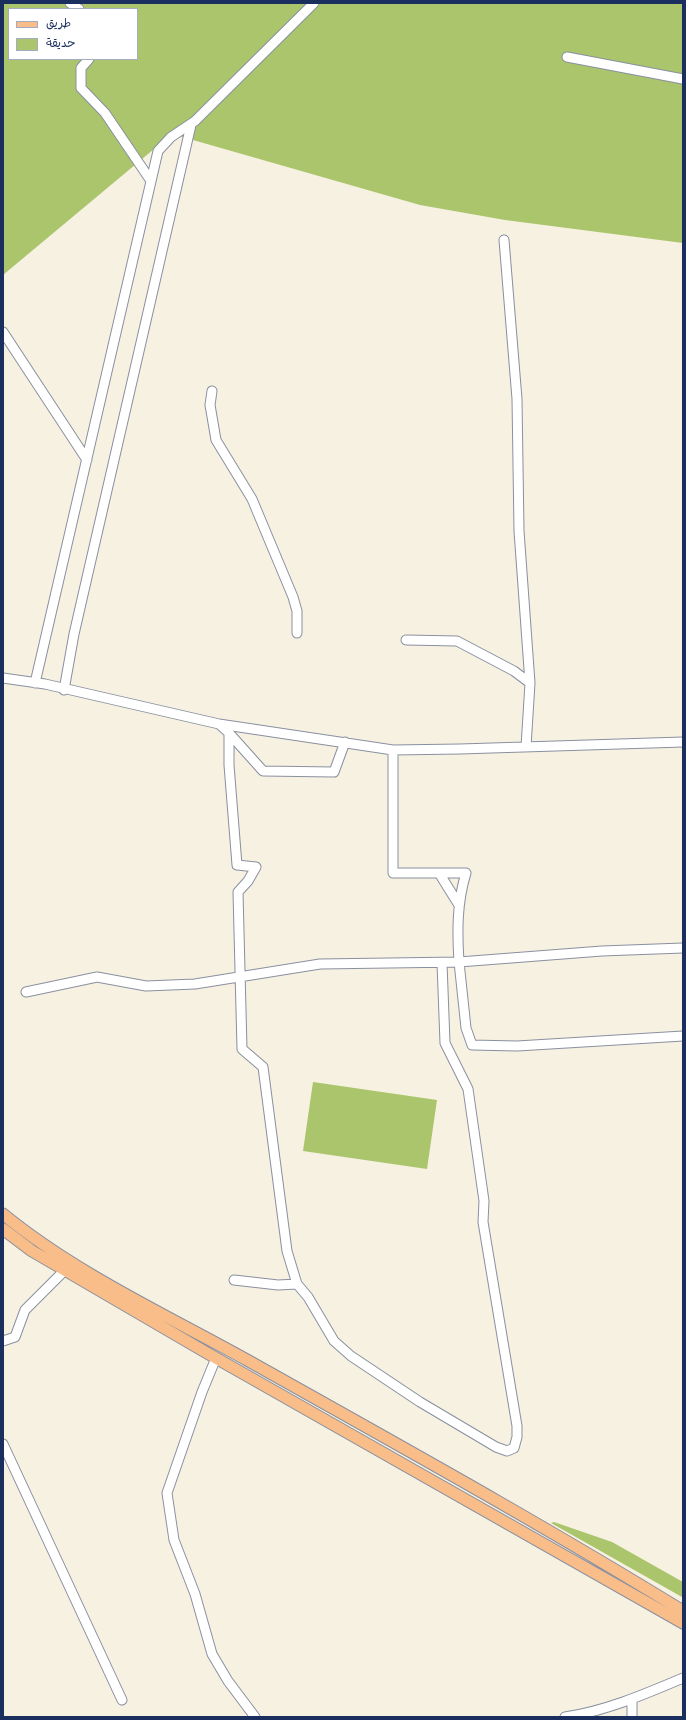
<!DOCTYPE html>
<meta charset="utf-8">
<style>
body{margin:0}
#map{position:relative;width:686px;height:1720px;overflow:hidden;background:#f7f1e1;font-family:"Indie Flower","Playpen Sans Arabic",sans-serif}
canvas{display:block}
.frame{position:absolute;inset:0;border:4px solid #1b2f5e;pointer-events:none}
.legend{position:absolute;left:8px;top:8px;width:130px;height:52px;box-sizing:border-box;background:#fff;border:1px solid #a4acbf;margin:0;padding:5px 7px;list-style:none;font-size:12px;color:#1b2f5e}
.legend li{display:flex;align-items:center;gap:8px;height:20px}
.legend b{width:20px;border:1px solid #a4acbf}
</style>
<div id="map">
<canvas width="686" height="1720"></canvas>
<div class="frame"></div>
<ul class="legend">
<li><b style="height:5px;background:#f8bd88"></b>طريق</li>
<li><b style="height:11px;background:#aac56b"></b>حديقة</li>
</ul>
</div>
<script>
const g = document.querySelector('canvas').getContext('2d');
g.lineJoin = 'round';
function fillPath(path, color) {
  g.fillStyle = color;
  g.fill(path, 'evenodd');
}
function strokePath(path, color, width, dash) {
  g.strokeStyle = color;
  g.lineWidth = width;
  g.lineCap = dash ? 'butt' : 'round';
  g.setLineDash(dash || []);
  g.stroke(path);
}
fillPath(new Path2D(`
 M 3,3 L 683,3 L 683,243 L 505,220 L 420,205 L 172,134 L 3,275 ZM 9,9 L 137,9 L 137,59 L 9,59 Z
 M 313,1082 L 437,1100 L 427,1169 L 303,1151 Z
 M 554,1522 L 612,1542 L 683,1582 L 682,1597 L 551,1523 Z`), '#aac56b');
const minor = new Path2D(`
 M 70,3 L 79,9
 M 567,57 L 683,79
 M 89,59 L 81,68 L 81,88 L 105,113 L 151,181
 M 504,240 L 517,399 L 519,531 L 530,683 L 526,747
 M 3,332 L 87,460
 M 212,391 L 210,405 L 216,440 L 252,499 L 293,597 L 297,611 L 297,633
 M 406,640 L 457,641 L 514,671 L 530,683
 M 3,678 L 45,684 L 219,724 L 393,750 L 460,749 L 683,742
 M 35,683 L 158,151 L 171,137 L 195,121 L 314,3
 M 64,690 L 74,634 L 191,125
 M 219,724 L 229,733 L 229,765 L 237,865 L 256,867 L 248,881 L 238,892 L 242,1049 L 263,1067 L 287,1251 L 297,1284
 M 229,733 L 263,771 L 334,772 L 345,742
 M 439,873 L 459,905
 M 683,948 L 602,951 L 459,962 L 466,1028 L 472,1045 L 517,1046 L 683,1036
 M 26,992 L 97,977 L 146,986 L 195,984 L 320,964 L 459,962 C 457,931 457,902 466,873 L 393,873 L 393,750
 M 234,1280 L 278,1285 L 297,1284 L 308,1297 L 334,1341 L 351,1356 L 420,1402 L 496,1447 L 507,1451 L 514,1448 L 517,1437 L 517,1426 L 483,1222 L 484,1201 L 468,1089 L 445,1043 L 442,963
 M 3,1341 L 15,1337 L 25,1310 L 65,1270
 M 216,1358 L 202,1392 L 167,1493 L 174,1540 L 195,1594 L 212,1654 L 228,1681 L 255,1717
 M 3,1444 L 122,1700
 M 565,1717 C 606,1711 645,1694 683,1678
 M 632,1717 L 632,1699`);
const major = new Path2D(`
 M 3,1214 C 75,1273 166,1315 247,1360 C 393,1442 540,1523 683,1611
 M 3,1229 L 32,1251 L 207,1353 L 683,1623`);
strokePath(minor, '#8990a0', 11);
strokePath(major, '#8990a0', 13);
strokePath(minor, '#fff', 9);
strokePath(major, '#f8bd88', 11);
</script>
